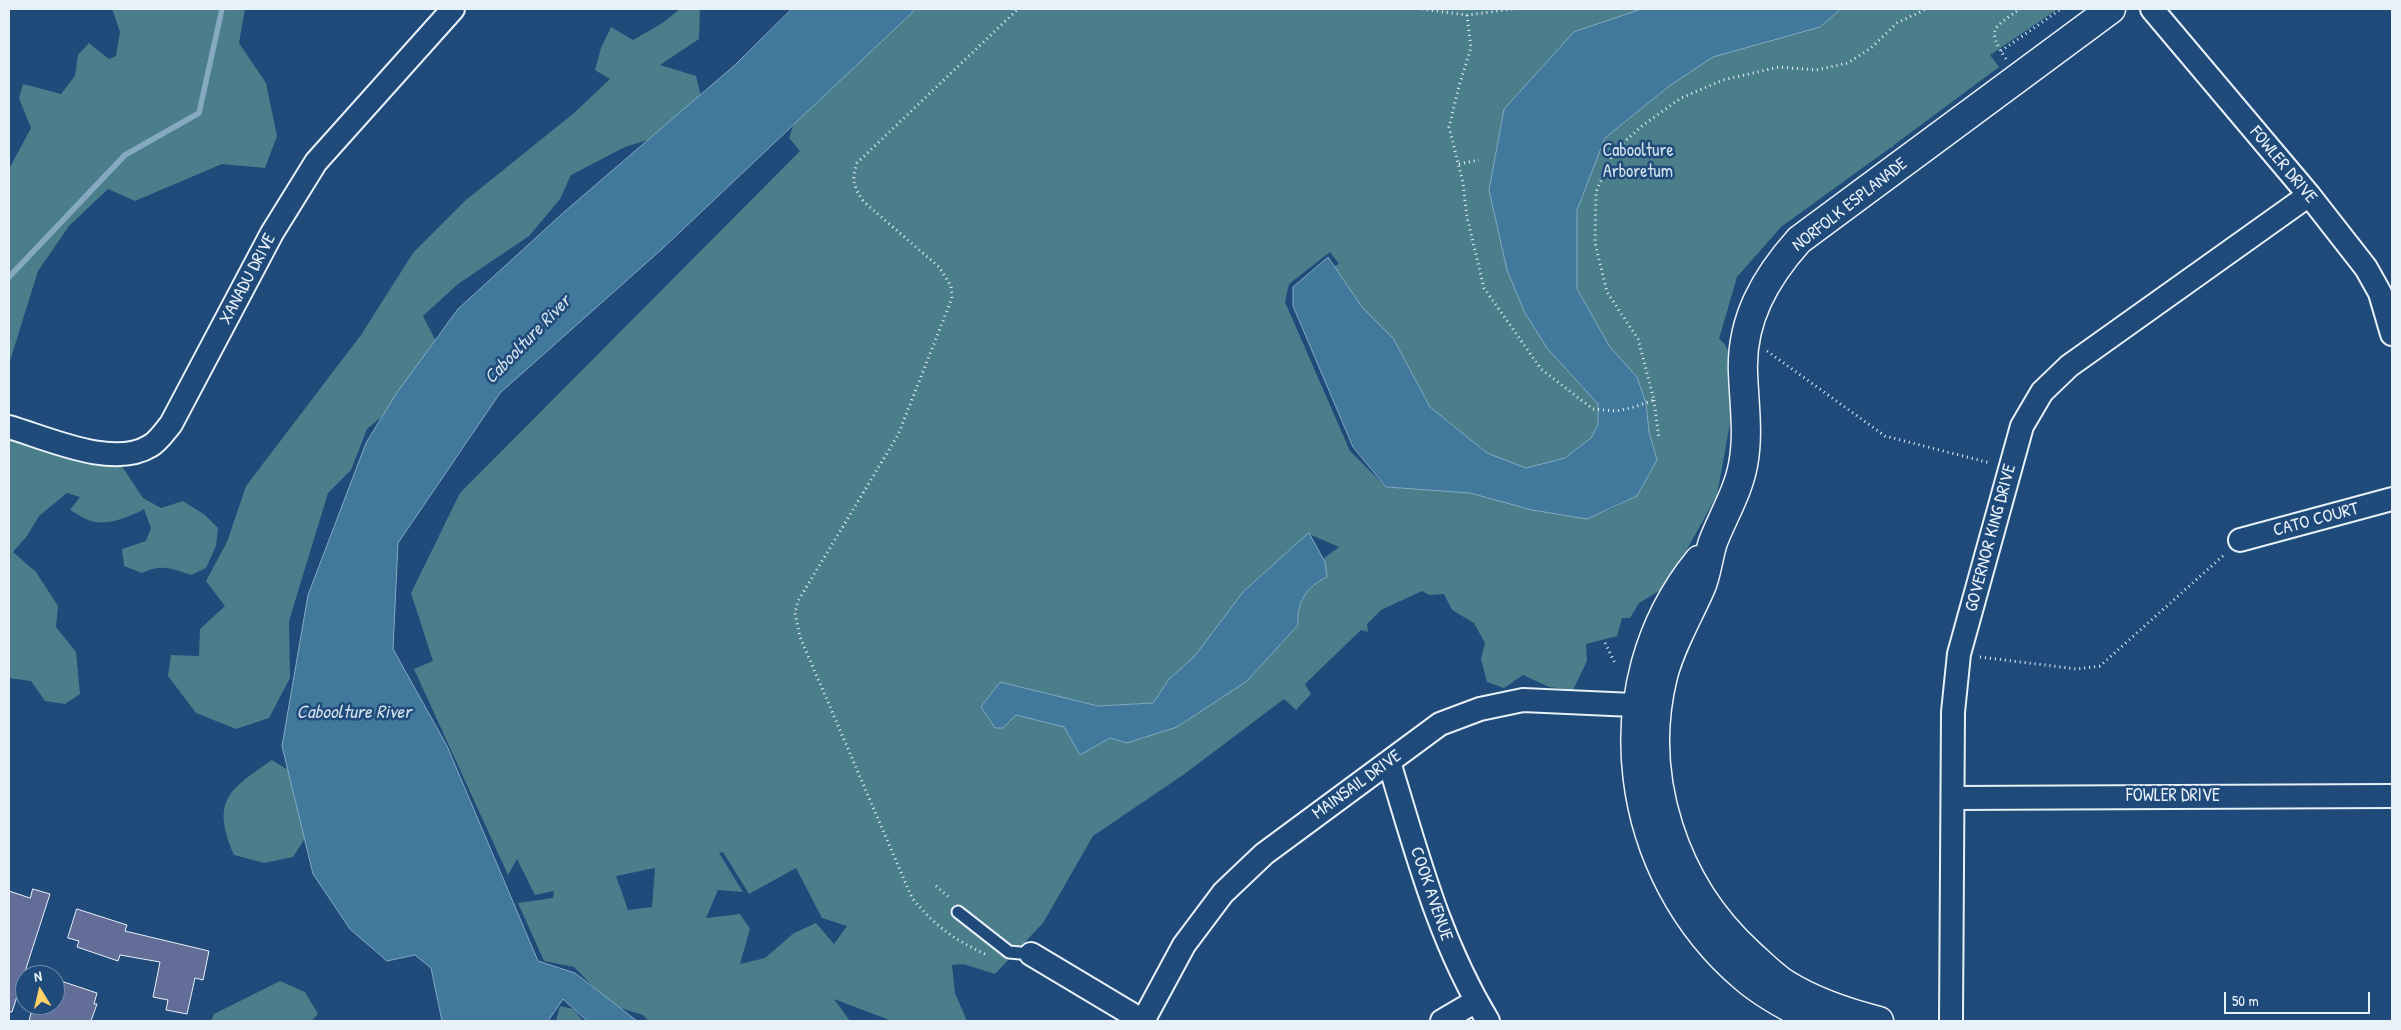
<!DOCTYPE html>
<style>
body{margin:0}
#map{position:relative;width:2401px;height:1030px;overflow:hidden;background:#1f4a7a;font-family:"Patrick Hand",sans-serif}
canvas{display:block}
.frame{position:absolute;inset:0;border:10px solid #e8f1f8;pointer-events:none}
.north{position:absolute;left:15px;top:965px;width:50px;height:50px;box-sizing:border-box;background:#1f4a7a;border:1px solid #6f8dac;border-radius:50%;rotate:351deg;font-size:14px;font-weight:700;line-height:20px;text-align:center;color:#e8f1f8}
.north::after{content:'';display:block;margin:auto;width:18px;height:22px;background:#ffd166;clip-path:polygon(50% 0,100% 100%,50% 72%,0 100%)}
.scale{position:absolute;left:2224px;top:992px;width:146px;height:22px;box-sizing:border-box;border:2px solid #e8f1f8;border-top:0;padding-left:6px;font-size:15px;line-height:18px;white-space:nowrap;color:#e8f1f8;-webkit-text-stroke:4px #1f4a7a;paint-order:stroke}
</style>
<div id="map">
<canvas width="2401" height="1030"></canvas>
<div class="frame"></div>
<div class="north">N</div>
<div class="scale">50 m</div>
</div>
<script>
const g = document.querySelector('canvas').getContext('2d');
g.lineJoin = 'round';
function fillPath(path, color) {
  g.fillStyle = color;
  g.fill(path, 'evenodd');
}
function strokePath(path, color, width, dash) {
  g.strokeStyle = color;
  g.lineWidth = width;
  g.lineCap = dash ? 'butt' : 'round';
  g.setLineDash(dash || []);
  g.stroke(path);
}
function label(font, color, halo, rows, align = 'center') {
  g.font = font + ' "Patrick Hand",sans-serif';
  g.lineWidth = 5;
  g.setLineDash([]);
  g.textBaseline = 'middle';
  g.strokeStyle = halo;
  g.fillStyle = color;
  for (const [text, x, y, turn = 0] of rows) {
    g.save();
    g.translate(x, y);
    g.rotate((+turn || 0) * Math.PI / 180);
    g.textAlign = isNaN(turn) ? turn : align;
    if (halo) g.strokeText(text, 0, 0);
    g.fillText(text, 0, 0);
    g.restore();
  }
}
fillPath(new Path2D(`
 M 110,9 L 245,9 L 239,43 L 266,83 L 277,136 L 265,168 L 222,164 L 135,201 L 108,189 L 69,226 L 38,271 L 9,364 L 9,169 L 31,128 L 19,98 L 23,84 L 61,94 L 75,76 L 78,55 L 89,43 L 109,59 L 116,56 L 120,32 L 113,11 Z
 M 680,9 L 700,9 L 699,39 L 660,65 L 696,76 L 702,101 L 670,133 L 625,147 L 571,175 L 560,199 L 529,236 L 458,284 L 423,316 L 443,355 L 392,408 L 367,429 L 351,470 L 328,493 L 289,621 L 290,678 L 269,718 L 236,729 L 196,713 L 168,676 L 171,655 L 199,656 L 200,629 L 225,606 L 206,581 L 227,542 L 246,486 L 361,335 L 413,253 L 466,200 L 574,113 L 610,79 L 595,70 L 601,48 L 611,27 L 633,40 L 661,24 Z
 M 903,9 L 2058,9 L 1990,55 L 1999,67 L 1894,145 L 1892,148 L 1890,148 L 1781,227 L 1737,277 L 1719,339 L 1724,343 L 1732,359 L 1734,402 L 1717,495 L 1667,586 L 1639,603 L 1630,618 L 1622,618 L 1617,636 L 1586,644 L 1587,661 L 1573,690 L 1549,687 L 1523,675 L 1504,688 L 1487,682 L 1481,659 L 1485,643 L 1474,623 L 1452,610 L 1444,594 L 1429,595 L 1422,591 L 1381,610 L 1367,624 L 1368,632 L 1361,630 L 1305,684 L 1311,694 L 1296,710 L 1284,699 L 1183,775 L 1093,836 L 1043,923 L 995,974 L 963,964 L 952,965 L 955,993 L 967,1021 L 892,1021 L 834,999 L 850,1021 L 649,1021 L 643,1015 L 611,1005 L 574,967 L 544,961 L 518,903 L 553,898 L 554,891 L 535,895 L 517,859 L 508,875 L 414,669 L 433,661 L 411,593 L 460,493 L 800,151 L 789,138 L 798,111 ZM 1330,252 L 1339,264 L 1330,268 L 1355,310 L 1386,341 L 1432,418 L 1456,442 L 1497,467 L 1530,478 L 1571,476 L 1598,457 L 1613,426 L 1605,410 L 1631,408 L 1646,404 L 1649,432 L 1657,460 L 1637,496 L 1607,511 L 1557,508 L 1524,497 L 1511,480 L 1495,485 L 1467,483 L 1452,467 L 1433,469 L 1426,482 L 1415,480 L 1409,489 L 1386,487 L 1350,451 L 1285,302 L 1289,284 ZM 1309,534 L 1339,547 C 1328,556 1315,561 1314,577 L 1300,589 L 1303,599 L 1297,610 L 1298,620 L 1291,617 L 1282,622 L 1276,636 L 1281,644 L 1246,681 L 1177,727 L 1127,743 L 1111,738 L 1080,754 L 1064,727 L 1016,715 L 1003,728 L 995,728 L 981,707 L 1000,682 L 1098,706 L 1153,703 L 1169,679 L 1194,657 L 1243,592 ZM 723,852 L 749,894 L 796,868 L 822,918 L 847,926 L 834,944 L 816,923 L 794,933 L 765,958 L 740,964 L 750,929 L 740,914 L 706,918 L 718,890 L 743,892 L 719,853 ZM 655,868 L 652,907 L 628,910 L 616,876 Z
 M 9,436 L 119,462 L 143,498 L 161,508 L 183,501 L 205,515 L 218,528 L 216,546 L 206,568 L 191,575 C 170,568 162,564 142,573 L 124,566 L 122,549 L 146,541 L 151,528 L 144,509 C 130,517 108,526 91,521 C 84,519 76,513 70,510 L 80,497 L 67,493 L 39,516 L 27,536 L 13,552 L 36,572 L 58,606 L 56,627 L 76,652 L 80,694 L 65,704 L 45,701 L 31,681 L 9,678 Z
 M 272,760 L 291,772 L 313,826 L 293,857 L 264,863 L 234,855 C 211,801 228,790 272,760 Z
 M 280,981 L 305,992 L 318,1014 L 311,1021 L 211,1021 L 214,1014 Z
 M 560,1006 L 573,1009 L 583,1021 L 556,1021 Z`), '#4a7e8b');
const water = new Path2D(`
 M 792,9 L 916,9 L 662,249 L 500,393 L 398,543 L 393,649 L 447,746 L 538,961 L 575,973 L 637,1021 L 587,1021 L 563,999 L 548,1021 L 442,1021 L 431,968 L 415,955 L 387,961 L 350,929 L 313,874 L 282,746 L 308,595 L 366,443 L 396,394 L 458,309 L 563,213 L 735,65 Z
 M 1642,9 L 1841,9 L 1820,27 L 1713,57 L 1668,87 L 1605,138 L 1577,210 L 1577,289 L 1610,347 L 1637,377 L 1646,403 L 1649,432 L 1657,460 L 1637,496 L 1587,519 L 1532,510 L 1470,493 L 1386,487 L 1353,447 L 1293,306 L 1293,287 L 1328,257 L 1362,307 L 1393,338 L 1430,407 L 1487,453 L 1526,468 L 1565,458 L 1591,438 L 1598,425 L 1598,404 L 1547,348 L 1525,313 L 1507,270 L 1489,190 L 1504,109 L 1574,32 Z
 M 1309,533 L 1325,562 L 1327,577 C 1307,586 1296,603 1298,625 L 1247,681 L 1177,727 L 1127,743 L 1110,738 L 1080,755 L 1064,727 L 1016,715 L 1003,728 L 995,728 L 981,707 L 1000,682 L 1098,706 L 1153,703 L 1169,679 L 1194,657 L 1243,592 Z`);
fillPath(water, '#41799c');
strokePath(water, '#84a9c1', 1);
strokePath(new Path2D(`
 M 9,277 L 125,155 L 199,113 L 222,9`), '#84a9c1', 5.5);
const building = new Path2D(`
 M 33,889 L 50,894 L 12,1012 L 9,1012 L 9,891 L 30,898 Z
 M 77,909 L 127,925 L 125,931 L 209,951 L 203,980 L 195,978 L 187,1014 L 166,1010 L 168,1000 L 153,997 L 160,962 L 120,955 L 118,961 L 77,947 L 79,941 L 68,938 Z
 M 55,979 L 97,993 L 94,1004 L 97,1004 L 91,1021 L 29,1021 L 33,1005 L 55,1005 Z`);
fillPath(building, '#636e98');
strokePath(building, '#e8f1f8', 1);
const service = new Path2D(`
 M 958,912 L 1009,952 L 1031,954`);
const minor = new Path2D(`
 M 2152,9 L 2309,195 L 2366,268 L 2380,293 L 2392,334
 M 9,427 C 47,438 113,469 150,446 C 158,442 165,431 171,424 L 272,233 L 316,162 L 453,9
 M 2240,540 L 2392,499
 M 1389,762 C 1417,853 1438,938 1488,1021
 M 1953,798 L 2392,796
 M 1031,954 L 1143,1021
 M 1143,1021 L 1184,945 L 1223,893 L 1264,854 L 1440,724 L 1480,709 L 1523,700 L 1655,706
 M 1442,1021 L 1476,1001
 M 1951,1021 L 1953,712 L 1959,654 L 2022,426 L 2042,392 L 2069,366 L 2309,195`);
const tertiary = new Path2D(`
 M 1699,560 C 1596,686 1623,875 1745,978 C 1766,996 1791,1009 1816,1021
 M 1879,1021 C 1847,1013 1814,1002 1785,984 C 1773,976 1761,964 1750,954 C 1674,885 1638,777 1663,676 C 1671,645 1688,617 1701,587 C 1707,573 1708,557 1713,542 C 1723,516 1738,492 1743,465 C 1749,434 1744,403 1743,372 C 1741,320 1765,278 1799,240 L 2111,9`);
strokePath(service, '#e8f1f8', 15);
strokePath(minor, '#e8f1f8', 26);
strokePath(tertiary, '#e8f1f8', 31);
strokePath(new Path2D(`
 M 1422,9 L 1467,15 L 1514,9
 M 1467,15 L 1471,48 L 1459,86 L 1449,127 L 1463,183 L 1467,217 L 1484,288 L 1541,369 L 1593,409 L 1616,411 L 1631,408 L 1654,400 L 1638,339 L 1607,292 L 1595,243 L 1596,192 L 1614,151 L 1642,126 L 1681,98 L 1723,80 L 1779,67 L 1816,70 L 1848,63 L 1871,48 L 1897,23 L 1926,9
 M 2001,51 L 2061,9
 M 2006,59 C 1986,29 1993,28 2020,9
 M 1459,164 L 1479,160
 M 1767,351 L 1885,436 L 1990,463
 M 1654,400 L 1659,439
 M 1605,643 L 1616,665
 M 1980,657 L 2077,669 L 2100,666 L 2225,554
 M 936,886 L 951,899
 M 985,954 C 953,939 935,926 912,898 L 800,637 L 795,613 L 798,601 L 898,435 L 952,298 L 951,286 L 939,267 L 864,202 C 854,188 851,180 857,163 L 1018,9`), '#e8f1f8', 3, [1, 4]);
strokePath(service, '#1f4a7a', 11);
strokePath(minor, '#1f4a7a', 22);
strokePath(tertiary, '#1f4a7a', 28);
label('18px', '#d0e0e8', '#1f4a7a', [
 ["Caboolture",1638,151],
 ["Arboretum",1638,172]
]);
label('18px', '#e8f1f8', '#1f4a7a', [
 ["FOWLER DRIVE",2283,165,50],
 ["NORFOLK ESPLANADE",1850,205,-38],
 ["XANADU DRIVE",248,279,-62],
 ["CATO COURT",2316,520,-15],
 ["GOVERNOR KING DRIVE",1991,538,-75],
 ["MAINSAIL DRIVE",1357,785,-36],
 ["FOWLER DRIVE",2173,796],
 ["COOK AVENUE",1431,894,71]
]);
label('italic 19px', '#cfdfea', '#1f4a7a', [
 ["Caboolture River",528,340,-46],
 ["Caboolture River",354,713]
]);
</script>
